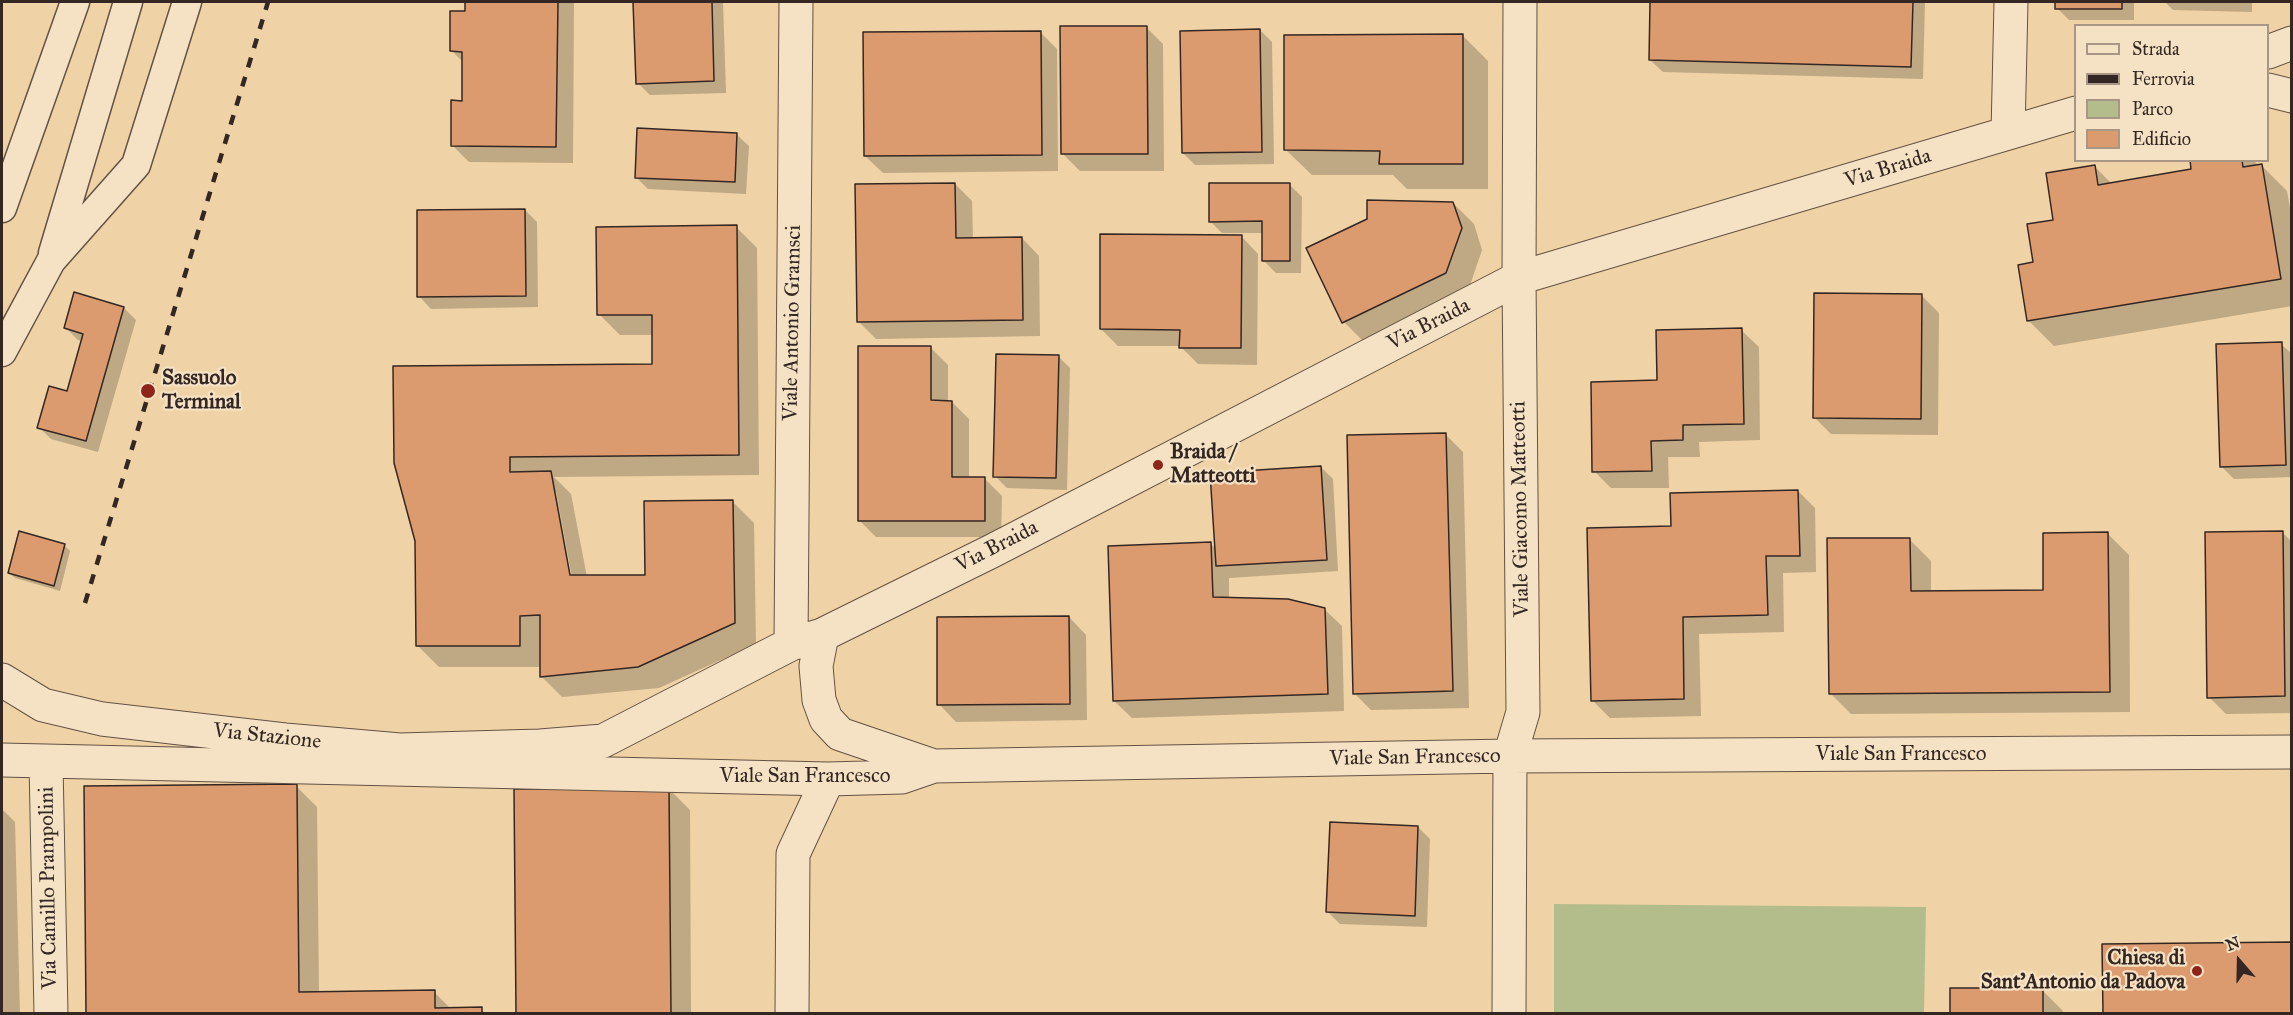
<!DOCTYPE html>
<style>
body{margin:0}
#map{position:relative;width:2293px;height:1015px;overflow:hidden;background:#efd2a5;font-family:"IM FELL Great Primer",serif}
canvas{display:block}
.frame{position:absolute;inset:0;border:3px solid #342723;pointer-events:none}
.legend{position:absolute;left:2074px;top:24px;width:195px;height:138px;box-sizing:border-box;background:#f5e2c4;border:2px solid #a89784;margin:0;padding:8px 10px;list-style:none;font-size:18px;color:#342723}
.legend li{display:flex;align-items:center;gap:12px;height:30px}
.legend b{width:30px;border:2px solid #a89784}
.north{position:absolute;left:2209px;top:931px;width:60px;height:60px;-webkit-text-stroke:4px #f5e2c4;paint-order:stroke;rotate:340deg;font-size:16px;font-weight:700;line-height:24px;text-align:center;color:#342723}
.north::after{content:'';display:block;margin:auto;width:21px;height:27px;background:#342723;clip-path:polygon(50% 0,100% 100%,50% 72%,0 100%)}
</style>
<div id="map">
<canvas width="2293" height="1015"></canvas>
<div class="frame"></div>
<ul class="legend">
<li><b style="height:8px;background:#f5e2c4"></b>Strada</li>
<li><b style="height:8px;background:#342723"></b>Ferrovia</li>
<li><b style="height:16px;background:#b3bd8b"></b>Parco</li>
<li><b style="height:16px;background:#db9b6f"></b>Edificio</li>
</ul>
<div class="north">N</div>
</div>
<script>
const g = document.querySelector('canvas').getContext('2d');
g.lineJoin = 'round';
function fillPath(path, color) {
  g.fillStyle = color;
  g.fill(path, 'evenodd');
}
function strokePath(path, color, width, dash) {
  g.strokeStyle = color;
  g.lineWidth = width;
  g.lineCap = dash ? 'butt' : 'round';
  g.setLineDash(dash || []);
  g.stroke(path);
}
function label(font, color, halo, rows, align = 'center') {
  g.font = font + ' "IM FELL Great Primer",serif';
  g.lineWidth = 4.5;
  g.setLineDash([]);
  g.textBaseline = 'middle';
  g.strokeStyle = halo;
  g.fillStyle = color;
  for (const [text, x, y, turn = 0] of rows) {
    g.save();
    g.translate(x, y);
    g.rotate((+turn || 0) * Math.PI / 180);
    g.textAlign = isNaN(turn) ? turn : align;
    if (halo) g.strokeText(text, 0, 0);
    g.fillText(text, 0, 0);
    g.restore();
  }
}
fillPath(new Path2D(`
 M 1554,904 L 1926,907 L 1924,1013 L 1554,1013 Z`), '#b3bd8b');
fillPath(new Path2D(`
 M 466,2 L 574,2 L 573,163 L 469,162 L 452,145 L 463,102 L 464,63 L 451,50 L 466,13 Z
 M 635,2 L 723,2 L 726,93 L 650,95 L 638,83 Z
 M 1652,2 L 1925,2 L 1923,79 L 1663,72 L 1650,60 Z
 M 2057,2 L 2134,2 L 2134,20 L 2069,20 L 2057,8 Z
 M 2165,2 L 2252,2 L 2252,12 L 2173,10 Z
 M 1146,27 L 1163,44 L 1164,171 L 1080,171 L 1063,154 Z
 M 1260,30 L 1272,42 L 1274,164 L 1195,165 L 1183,153 Z
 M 1040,32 L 1057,49 L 1058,171 L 883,173 L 865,156 Z
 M 1462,35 L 1488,61 L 1488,189 L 1407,189 L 1393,175 L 1312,175 L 1286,150 Z
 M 736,134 L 749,146 L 746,194 L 648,189 L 636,177 Z
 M 2191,160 L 2253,160 L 2259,166 L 2261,165 L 2287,191 L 2292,219 L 2292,306 L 2054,346 L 2029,321 L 2035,264 L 2055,221 L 2094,166 L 2112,184 L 2193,170 Z
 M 955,184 L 972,201 L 973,239 L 1022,238 L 1039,256 L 1040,336 L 876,339 L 859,322 Z
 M 1290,185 L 1302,197 L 1301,273 L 1276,273 L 1264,261 L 1264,233 L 1222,233 L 1210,221 Z
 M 1453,203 L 1474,224 L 1482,250 L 1467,294 L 1365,343 L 1344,322 L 1308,249 Z
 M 525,210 L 537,222 L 538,307 L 431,309 L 419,296 Z
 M 736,227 L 757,248 L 759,475 L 554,477 L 571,494 L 587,577 L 647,577 L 733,502 L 754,523 L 756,644 L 659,688 L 562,697 L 541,676 L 541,667 L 439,667 L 418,646 L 417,541 L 395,463 L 653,365 L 653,335 L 620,335 L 599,314 ZM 553,492 L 556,492 L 573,583 L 570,583 Z
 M 1241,236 L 1258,254 L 1257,365 L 1198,364 L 1180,346 L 1118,346 L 1101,329 Z
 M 1922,296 L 1939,313 L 1938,435 L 1831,434 L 1814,417 Z
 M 124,308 L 136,320 L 98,452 L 51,439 L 39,427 L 68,392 L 83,341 L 78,340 L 66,328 Z
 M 1741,330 L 1759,347 L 1760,440 L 1699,442 L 1700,457 L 1668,457 L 1669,488 L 1611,488 L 1594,471 L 1659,382 Z
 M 2281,344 L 2292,354 L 2292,477 L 2234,479 L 2222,467 Z
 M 931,348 L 948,365 L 948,402 L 952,402 L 969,419 L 969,478 L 984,478 L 1002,496 L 1001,537 L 876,537 L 859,520 Z
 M 1058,356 L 1070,368 L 1067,490 L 1007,488 L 995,476 Z
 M 1446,435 L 1463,452 L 1469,708 L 1371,710 L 1354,693 Z
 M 1321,467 L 1333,479 L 1338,571 L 1229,578 L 1229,599 L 1324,609 L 1342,626 L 1344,711 L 1132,718 L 1114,701 L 1211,544 L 1216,549 Z
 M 1798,491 L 1815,508 L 1816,572 L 1783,573 L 1784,632 L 1699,634 L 1701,716 L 1610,718 L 1593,701 L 1672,528 Z
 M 2282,532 L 2292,542 L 2292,713 L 2226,714 L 2209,697 Z
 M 2108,534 L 2129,555 L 2130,712 L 1851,714 L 1830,693 L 1910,540 L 1931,561 L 1931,593 L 2045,592 Z
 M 64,545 L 70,551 L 60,591 L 15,578 L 9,573 Z
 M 1069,617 L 1086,635 L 1087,720 L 956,722 L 939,704 Z
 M 296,786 L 317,807 L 319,993 L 434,992 L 451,1009 L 481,1009 L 486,1014 L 88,1014 Z
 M 669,789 L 690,810 L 691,1014 L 517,1014 Z
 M 2,809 L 15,822 L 20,1014 L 2,1014 Z
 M 1418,827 L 1430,839 L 1427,927 L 1340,924 L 1328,912 Z
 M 2042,990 L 2063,1011 L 2063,1014 L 1952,1014 Z`), '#0003');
const building = new Path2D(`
 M 465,2 L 558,2 L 556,147 L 451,146 L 451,100 L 462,101 L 462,52 L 450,51 L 450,11 L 465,11 Z
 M 633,2 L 712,2 L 714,81 L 636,84 Z
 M 1650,2 L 1913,2 L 1911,67 L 1649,60 Z
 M 2055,2 L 2122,2 L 2122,9 L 2055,9 Z
 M 1060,26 L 1147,26 L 1148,154 L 1061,154 Z
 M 1260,29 L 1262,152 L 1182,153 L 1180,31 Z
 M 1041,31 L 1042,155 L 864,156 L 863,32 Z
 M 1463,34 L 1463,164 L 1379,164 L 1380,151 L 1284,150 L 1284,35 Z
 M 637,128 L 737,133 L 735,182 L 635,178 Z
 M 2190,160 L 2242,160 L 2243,167 L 2262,164 L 2281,279 L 2027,321 L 2018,265 L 2033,262 L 2027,224 L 2053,220 L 2046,173 L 2095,165 L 2098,185 L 2191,169 Z
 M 955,183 L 956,238 L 1022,237 L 1023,320 L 857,322 L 855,184 Z
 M 1209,183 L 1290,183 L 1290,261 L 1262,261 L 1262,221 L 1209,222 Z
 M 1367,200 L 1453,202 L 1462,228 L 1446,273 L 1342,323 L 1306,248 L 1367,219 Z
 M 525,209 L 526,296 L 417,297 L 417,210 Z
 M 737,225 L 739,455 L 510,457 L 510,472 L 551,471 L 570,575 L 645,575 L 644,501 L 733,500 L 735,623 L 638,667 L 540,677 L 540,615 L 520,616 L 520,646 L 416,646 L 415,541 L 394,463 L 393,366 L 652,364 L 652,315 L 597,315 L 596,227 Z
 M 1100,234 L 1242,235 L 1241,348 L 1179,348 L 1180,330 L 1100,329 Z
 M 74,292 L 124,307 L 86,441 L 37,428 L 49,386 L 67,391 L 83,334 L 64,328 Z
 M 1814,293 L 1922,294 L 1921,419 L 1813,418 Z
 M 1742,328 L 1744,424 L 1683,425 L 1683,440 L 1651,441 L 1652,471 L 1592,472 L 1591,382 L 1657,380 L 1656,330 Z
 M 2282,342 L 2286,465 L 2220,467 L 2216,344 Z
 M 858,346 L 931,346 L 931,400 L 952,401 L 952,477 L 985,477 L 985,521 L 858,521 Z
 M 996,354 L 1059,355 L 1056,478 L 993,477 Z
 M 1446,433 L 1453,691 L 1353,694 L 1347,435 Z
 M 1321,466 L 1327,560 L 1216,566 L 1210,473 Z
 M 1798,490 L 1800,556 L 1766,556 L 1768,615 L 1683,617 L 1684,699 L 1591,701 L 1587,528 L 1671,526 L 1670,493 Z
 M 19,531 L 65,544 L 54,586 L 8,573 Z
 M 2283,531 L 2285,696 L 2207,698 L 2205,532 Z
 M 2108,532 L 2110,692 L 1829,694 L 1827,538 L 1910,538 L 1911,591 L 2043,590 L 2043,533 Z
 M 1211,542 L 1213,597 L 1288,599 L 1325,608 L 1328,694 L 1113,701 L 1108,546 Z
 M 1069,616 L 1070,704 L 937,705 L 937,617 Z
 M 297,784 L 299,992 L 435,990 L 435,1008 L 482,1007 L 482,1014 L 86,1014 L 84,786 Z
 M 669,788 L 671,1014 L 516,1014 L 514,789 Z
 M 1330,822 L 1418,826 L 1415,916 L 1326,912 Z
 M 2292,942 L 2292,1014 L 2103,1014 L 2102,944 Z
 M 1950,988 L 2043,988 L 2043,1014 L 1950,1014 Z`);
fillPath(building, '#db9b6f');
strokePath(building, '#342723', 1.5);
const lane = new Path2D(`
 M 2,208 L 75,2
 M 53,253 L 128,2
 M 2,352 L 51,261 L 136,165 L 187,2`);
const street = new Path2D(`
 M 2268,52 L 2292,43
 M 2268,90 L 2292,96
 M 2008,133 L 2011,2
 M 822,635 L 816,666 L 819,700 L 826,719 L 840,734 L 934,766
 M 791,644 L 796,2
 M 2,680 L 43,705 L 102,719 L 285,740 L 400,750 L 540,746 L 603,741 L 791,644 L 822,635 L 992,551 L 1519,278 L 2076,113
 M 2,760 L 828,779 L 902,777 L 934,766 L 1510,756 L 2292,752
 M 46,763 L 51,1014
 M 792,1014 L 793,854 L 828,779
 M 1509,1014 L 1510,756 L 1523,712 L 1519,278 L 1520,2`);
strokePath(lane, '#635244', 31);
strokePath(street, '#635244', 35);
strokePath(lane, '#f5e2c4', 28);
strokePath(street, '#f5e2c4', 33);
strokePath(new Path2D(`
 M 85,603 L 268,2`), '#342723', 4.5, [10, 10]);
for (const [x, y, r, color] of [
 [148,391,8,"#8f2418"],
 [1158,465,6,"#8f2418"],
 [2197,971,6,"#8f2418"]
]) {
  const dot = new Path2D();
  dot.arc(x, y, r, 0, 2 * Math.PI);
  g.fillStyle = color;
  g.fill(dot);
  strokePath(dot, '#f5e2c4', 2);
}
label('21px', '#342723', '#f5e2c4', [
 ["Via Braida",1888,169,-17],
 ["Viale Antonio Gramsci",793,323,-89],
 ["Via Braida",1429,325,-27],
 ["Viale Giacomo Matteotti",1521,509,-91],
 ["Via Braida",997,547,-27],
 ["Via Stazione",267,737,6],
 ["Viale San Francesco",1901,755],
 ["Viale San Francesco",1415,758,-1],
 ["Viale San Francesco",805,777],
 ["Via Camillo Prampolini",49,888,-91]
]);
label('bold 21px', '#342723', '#f5e2c4', [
 ["Sassuolo",162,379],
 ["Terminal",162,403],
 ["Braida /",1170,453],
 ["Matteotti",1170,477],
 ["Chiesa di",2185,959,"right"],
 ["Sant'Antonio da Padova",2185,983,"right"]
], 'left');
</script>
